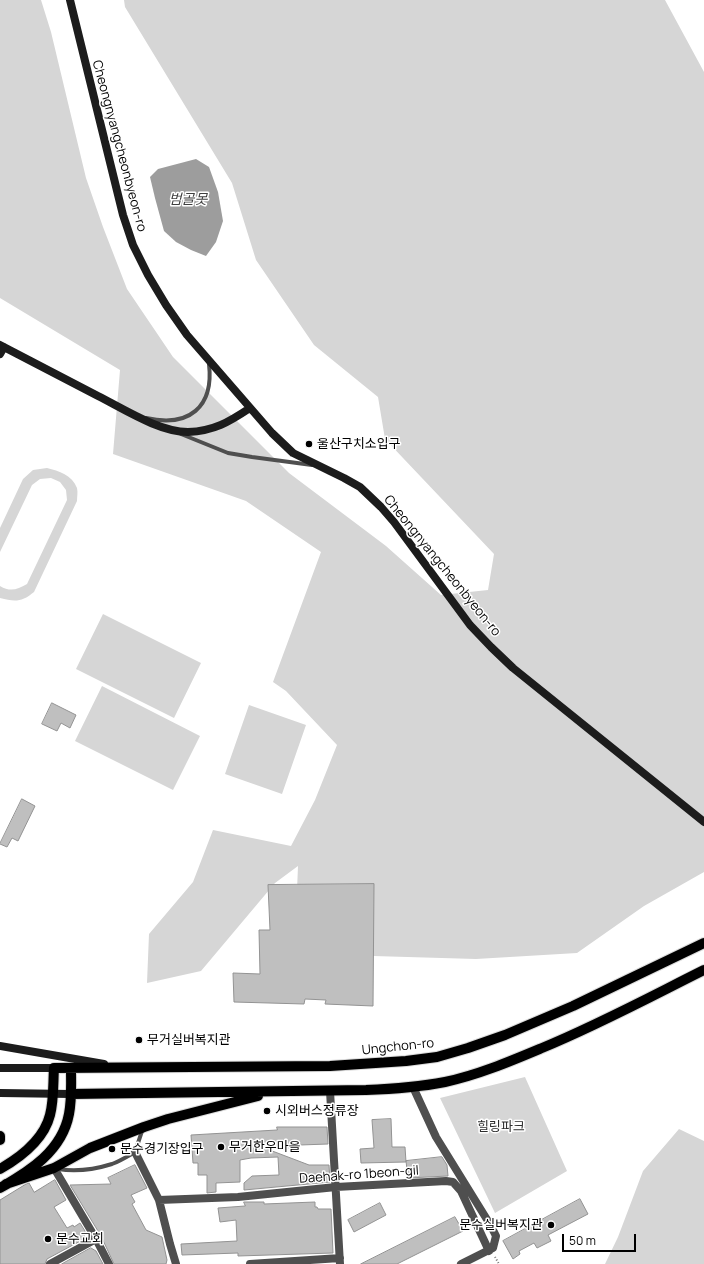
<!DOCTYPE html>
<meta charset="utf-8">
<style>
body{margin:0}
#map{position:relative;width:704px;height:1264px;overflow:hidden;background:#fff;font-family:Manrope,sans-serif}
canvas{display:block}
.scale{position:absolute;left:562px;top:1234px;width:74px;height:18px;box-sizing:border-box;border:2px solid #000;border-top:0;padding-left:5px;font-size:12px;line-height:14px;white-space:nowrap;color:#000;-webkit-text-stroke:3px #fff;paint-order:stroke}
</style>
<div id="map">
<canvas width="704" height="1264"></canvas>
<div class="scale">50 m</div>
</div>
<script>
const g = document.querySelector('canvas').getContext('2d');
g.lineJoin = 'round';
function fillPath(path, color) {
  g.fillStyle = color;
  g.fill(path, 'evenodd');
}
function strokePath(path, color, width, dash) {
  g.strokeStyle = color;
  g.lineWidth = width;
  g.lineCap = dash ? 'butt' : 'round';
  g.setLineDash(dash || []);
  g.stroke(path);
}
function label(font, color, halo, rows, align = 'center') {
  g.font = font + ' Manrope,"Noto Sans KR",sans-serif';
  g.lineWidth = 3;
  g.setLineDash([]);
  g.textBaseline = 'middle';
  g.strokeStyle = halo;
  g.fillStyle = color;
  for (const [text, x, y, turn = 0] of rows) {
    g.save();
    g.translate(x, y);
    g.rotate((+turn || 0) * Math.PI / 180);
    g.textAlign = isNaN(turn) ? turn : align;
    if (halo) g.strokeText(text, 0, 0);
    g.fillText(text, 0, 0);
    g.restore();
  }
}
fillPath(new Path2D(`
 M 0,0 L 41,0 L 51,32 L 86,178 L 103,227 L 127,289 L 173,357 L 289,473 L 386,546 L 441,595 L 488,590 L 494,554 L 385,439 L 378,397 L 314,345 L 256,260 L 232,183 L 125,7 L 124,0 L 665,0 L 704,72 L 704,872 L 644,906 L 577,953 L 476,959 L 339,955 L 295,939 L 298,866 L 275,883 L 201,971 L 147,983 L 149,934 L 193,882 L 213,830 L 291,846 L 315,800 L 337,745 L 286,691 L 273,682 L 321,552 L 246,501 L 113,454 L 120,370 L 0,298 Z
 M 47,468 C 59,471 72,475 77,488 C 78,492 77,497 77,501 L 34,592 C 22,602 15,602 0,598 L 0,586 C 10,592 17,590 27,584 L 67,500 L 66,490 L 60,482 L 51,478 L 40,479 L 32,485 L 0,552 L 0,528 L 23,479 L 33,470 Z
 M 103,614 L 201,663 L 174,718 L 76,669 Z
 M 102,686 L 200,736 L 173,790 L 75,741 Z
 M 249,705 L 306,725 L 282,794 L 225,774 Z
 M 525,1077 L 567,1171 L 495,1213 L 440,1098 Z
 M 679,1129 L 704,1141 L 704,1264 L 605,1264 L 618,1237 L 643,1171 Z`), '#d6d6d6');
fillPath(new Path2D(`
 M 196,159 L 209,167 L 218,192 L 223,221 L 216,242 L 206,256 L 191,250 L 176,242 L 164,231 L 155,198 L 150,177 L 158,169 Z`), '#9d9d9d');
const building = new Path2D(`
 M 52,703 L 76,715 L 70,728 L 61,723 L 57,731 L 42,724 Z
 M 22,799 L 35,806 L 18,841 L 12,838 L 7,847 L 0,844 Z
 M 374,884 L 373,1006 L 325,1004 L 326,1000 L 305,999 L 304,1004 L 234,1002 L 233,973 L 260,974 L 259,930 L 270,930 L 268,885 Z
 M 391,1119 L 392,1147 L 405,1147 L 406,1162 L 361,1163 L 360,1149 L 374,1148 L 372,1120 Z
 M 277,1127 L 327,1127 L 328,1144 L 300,1145 L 300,1147 L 267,1149 L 309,1165 L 329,1165 L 330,1182 L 244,1190 L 244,1183 L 252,1176 L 279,1175 L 278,1157 L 251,1158 L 240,1160 L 240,1182 L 216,1183 L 216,1192 L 207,1193 L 207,1175 L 198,1175 L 198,1163 L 193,1163 L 191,1135 L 277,1130 Z
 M 442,1157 L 447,1165 L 448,1176 L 408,1178 L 406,1161 Z
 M 135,1165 L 147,1188 L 131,1195 L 135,1202 L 132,1204 L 146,1230 L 162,1237 L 167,1260 L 166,1264 L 114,1264 L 101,1236 L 70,1185 L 111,1184 L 108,1178 Z
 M 55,1180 L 66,1200 L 54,1207 L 67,1228 L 73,1225 L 74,1227 L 80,1223 L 85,1231 L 84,1239 L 47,1259 L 45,1264 L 0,1264 L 0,1200 L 26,1184 L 29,1183 L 34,1192 Z
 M 580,1199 L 588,1214 L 548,1235 L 551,1241 L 537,1248 L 534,1243 L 519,1251 L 520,1254 L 513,1259 L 503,1241 Z
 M 244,1202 L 264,1202 L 264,1204 L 315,1202 L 315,1207 L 317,1207 L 318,1209 L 331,1209 L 333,1253 L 238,1256 L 238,1253 L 182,1255 L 181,1244 L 237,1241 L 236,1220 L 220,1222 L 218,1208 L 245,1206 Z
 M 380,1203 L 386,1215 L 354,1232 L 348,1220 Z
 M 455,1217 L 463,1231 L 397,1264 L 361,1264 Z
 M 91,1248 L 96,1251 L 103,1264 L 62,1264 Z`);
fillPath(building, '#bfbfbf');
strokePath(building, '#939393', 1);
const primary = new Path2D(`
 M 71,1094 L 366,1090 C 393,1089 419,1087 445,1082 C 478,1075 511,1061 542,1048 C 598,1025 650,997 704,970
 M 0,1136 L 0,1140
 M 0,1169 C 21,1157 44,1139 50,1115 C 54,1100 53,1083 54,1068 L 330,1066 L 406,1061 L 437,1057 L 468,1048 L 505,1035 L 573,1006 L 704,943
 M 6,1184 L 54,1168 L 90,1148 L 144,1127 L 168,1119 L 258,1096
 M 0,1188 C 30,1171 62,1151 69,1114 C 72,1099 71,1083 71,1068`);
strokePath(primary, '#dbdbdb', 12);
strokePath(new Path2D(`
 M 495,1257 L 499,1264`), '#717171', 2, [1, 2]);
strokePath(new Path2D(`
 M 146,418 C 189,428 214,407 209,364
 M 181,434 L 228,453 L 252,457 L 312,465
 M 58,1169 C 75,1172 96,1169 112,1164 C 120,1161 128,1156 135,1152 L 143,1128`), '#4f4f4f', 4);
strokePath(new Path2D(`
 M 413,1087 L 436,1137 L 491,1226 L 496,1236 L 493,1248 L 461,1264
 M 330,1091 L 340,1264
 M 135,1152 L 159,1200 L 170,1244 L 176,1264
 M 54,1168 L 96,1239 L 109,1264
 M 159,1200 L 238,1197 L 336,1187 L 446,1181 L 453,1182 L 461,1191 L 489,1251
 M 50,1264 L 96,1239
 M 250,1264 L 340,1258`), '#4f4f4f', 8);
strokePath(new Path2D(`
 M 70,0 L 123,215 L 133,245 L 148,275 L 166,305 L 187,335 L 272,433 L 293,453 L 344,478 L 360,487 L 381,507 L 394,522 L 470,625 L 491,647 L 513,668 L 704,822
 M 0,345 C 33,362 65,379 98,396 C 124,409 159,432 188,432 C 214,431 229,422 250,408
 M 0,354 L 4,347
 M 0,1046 L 104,1064
 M 0,1068 L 54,1068
 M 0,1093 L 71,1094`), '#1c1c1c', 8);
strokePath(primary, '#000', 10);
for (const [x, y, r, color] of [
 [309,444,4,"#000"],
 [139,1040,4,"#000"],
 [267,1111,4,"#000"],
 [221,1147,4,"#000"],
 [112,1149,4,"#000"],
 [551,1225,4,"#000"],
 [48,1239,4,"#000"]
]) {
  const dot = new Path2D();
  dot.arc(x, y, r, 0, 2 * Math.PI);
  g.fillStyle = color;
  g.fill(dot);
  strokePath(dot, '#fff', 1.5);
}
label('13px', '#000', '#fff', [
 ["Cheongnyangcheonbyeon-ro",119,146,75],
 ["Cheongnyangcheonbyeon-ro",442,566,51],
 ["Ungchon-ro",398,1047,-6],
 ["Daehak-ro 1beon-gil",359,1175,-4]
]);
label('13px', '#000', '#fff', [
 ["울산구치소입구",317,444],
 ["무거실버복지관",147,1040],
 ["시외버스정류장",275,1111],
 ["무거한우마을",229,1147],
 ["문수경기장입구",120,1149],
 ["문수실버복지관",543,1225,"right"],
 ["문수교회",56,1239]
], 'left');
label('13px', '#2d2d2d', '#fff', [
 ["힐링파크",501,1127]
]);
label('italic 14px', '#3e3e3e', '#fff', [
 ["범골못",188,200]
]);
</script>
